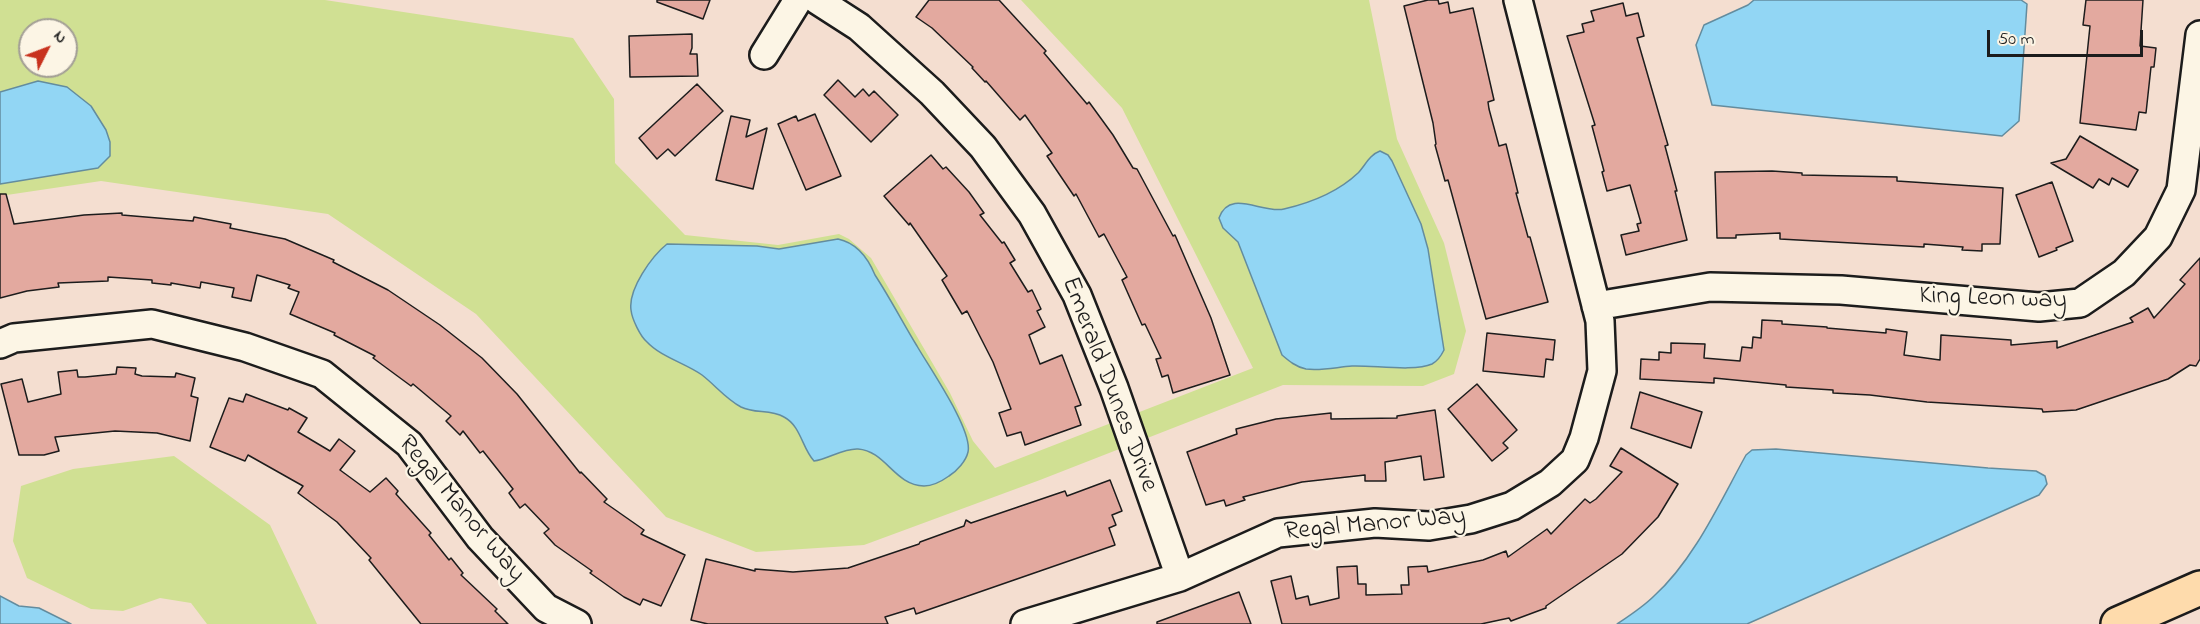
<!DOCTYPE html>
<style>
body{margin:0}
#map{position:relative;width:2200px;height:624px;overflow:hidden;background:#f4ded0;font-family:"Indie Flower",sans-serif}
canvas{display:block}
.north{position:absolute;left:18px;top:18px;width:60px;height:60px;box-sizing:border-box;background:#fcf5e5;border:2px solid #a29e95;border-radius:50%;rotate:48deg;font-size:16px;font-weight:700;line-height:24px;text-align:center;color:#1c1c1c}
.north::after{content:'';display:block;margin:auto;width:21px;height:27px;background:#c8321e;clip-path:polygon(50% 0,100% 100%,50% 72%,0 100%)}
.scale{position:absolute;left:1987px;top:30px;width:156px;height:27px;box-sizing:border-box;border:3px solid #1c1c1c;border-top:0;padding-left:8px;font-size:18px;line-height:21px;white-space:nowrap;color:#1c1c1c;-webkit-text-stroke:4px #fcf5e5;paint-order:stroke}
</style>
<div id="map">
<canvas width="2200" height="624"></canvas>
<div class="north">N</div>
<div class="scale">50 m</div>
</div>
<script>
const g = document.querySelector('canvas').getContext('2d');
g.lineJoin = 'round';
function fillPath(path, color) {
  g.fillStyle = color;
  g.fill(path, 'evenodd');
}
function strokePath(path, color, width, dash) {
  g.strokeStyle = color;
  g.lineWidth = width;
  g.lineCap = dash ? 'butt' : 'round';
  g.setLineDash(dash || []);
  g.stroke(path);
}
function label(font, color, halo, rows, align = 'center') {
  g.font = font + ' "Indie Flower",sans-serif';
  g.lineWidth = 4.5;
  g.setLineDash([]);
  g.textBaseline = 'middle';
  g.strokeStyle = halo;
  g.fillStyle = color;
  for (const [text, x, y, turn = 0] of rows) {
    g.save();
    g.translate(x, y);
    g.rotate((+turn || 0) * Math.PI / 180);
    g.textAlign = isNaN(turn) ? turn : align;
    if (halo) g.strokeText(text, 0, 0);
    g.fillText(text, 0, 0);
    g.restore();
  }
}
fillPath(new Path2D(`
 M 0,0 L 325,0 L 573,38 L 614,99 L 615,163 L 685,235 L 778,245 L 839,234 L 849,239 L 871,258 L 950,393 L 973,441 L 995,468 L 1253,368 L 1122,108 L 1021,0 L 1369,0 L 1397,139 L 1444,243 L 1466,331 L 1454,374 L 1423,386 L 1283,385 L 1040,480 L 864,545 L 756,552 L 666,517 L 476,314 L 328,214 L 101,181 L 0,196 ZM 30,30 L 66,30 L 66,66 L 30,66 Z
 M 174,456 L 270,525 L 317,624 L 207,624 L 191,603 L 160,598 L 123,611 L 91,609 L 27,578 L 13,541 L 21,486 L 73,469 Z`), '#d0e093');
const water = new Path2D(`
 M 1754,0 L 2021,0 L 2027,4 L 2019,121 L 2002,136 L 1712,105 L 1696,45 L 1704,25 L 1748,5 Z
 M 38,81 L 67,87 L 91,106 L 106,130 L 110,142 L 110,156 L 98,168 L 0,184 L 0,92 Z
 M 1380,151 L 1388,155 L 1392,161 L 1421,224 L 1428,249 L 1444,350 C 1441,356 1438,361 1432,364 C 1414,372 1373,365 1352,366 C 1337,367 1322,371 1306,369 C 1296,367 1289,361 1282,355 L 1238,242 L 1223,228 L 1219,218 C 1230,188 1262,214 1284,209 C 1310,203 1338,192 1358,173 C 1365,166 1369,155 1380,151 Z
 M 838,239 C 857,243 868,258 875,275 C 890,298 903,323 917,346 C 929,367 973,430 968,452 C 966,461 957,471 949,476 C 942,481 933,486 924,486 C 894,485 886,451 858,449 C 844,448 828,459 814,461 C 802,448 801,426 784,417 C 770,409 755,414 741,407 C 726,399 715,385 702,375 C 685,363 661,357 647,342 C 640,336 632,319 631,310 C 628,289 652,256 667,244 L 757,246 L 779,249 Z
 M 1776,449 L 1988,468 L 2036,471 L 2045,476 L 2047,484 L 2039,495 L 1747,624 L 1617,624 C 1629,616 1643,607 1654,596 C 1694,560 1720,502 1746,455 L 1752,450 Z
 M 0,596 L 19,606 L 39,608 L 71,624 L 0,624 Z`);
fillPath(water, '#92d6f4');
strokePath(water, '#638c9e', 1.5);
const building = new Path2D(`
 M 657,0 L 710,0 L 703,19 L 657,2 Z
 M 929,0 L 999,0 L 1046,51 L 1044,53 L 1087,104 L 1089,102 L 1113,135 L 1133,168 L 1137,169 L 1173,236 L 1175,235 L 1211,318 L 1230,375 L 1173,393 L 1168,375 L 1162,377 L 1156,359 L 1161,358 L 1145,324 L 1142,325 L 1122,280 L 1127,277 L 1104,234 L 1099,237 L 1076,194 L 1074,196 L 1047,156 L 1052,153 L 1025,115 L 1020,120 L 986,81 L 985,82 L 972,68 L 973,67 L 932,28 L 916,17 Z
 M 1428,0 L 1438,0 L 1439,4 L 1448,2 L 1450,13 L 1473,8 L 1494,100 L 1488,102 L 1489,109 L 1499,146 L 1506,144 L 1518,193 L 1516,193 L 1528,237 L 1530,237 L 1548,302 L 1486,319 L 1448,180 L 1445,181 L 1435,145 L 1436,144 L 1433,123 L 1404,6 Z
 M 2086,0 L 2143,0 L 2140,46 L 2156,48 L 2154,67 L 2151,67 L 2146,113 L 2139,112 L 2136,130 L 2080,123 L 2090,26 L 2083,25 Z
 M 1623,3 L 1626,16 L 1638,13 L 1644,36 L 1637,38 L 1668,145 L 1665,146 L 1677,191 L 1675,191 L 1687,240 L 1626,255 L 1621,235 L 1639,231 L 1637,224 L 1641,223 L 1630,185 L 1607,191 L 1602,172 L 1604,171 L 1592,126 L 1595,125 L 1567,36 L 1584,32 L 1582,24 L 1594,21 L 1591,11 Z
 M 692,34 L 692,48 L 690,54 L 697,54 L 698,76 L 630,77 L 629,36 Z
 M 838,80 L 855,97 L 863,89 L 869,96 L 874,91 L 898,115 L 871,142 L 824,95 Z
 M 697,84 L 723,111 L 675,156 L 668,149 L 657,159 L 639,138 Z
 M 815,114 L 841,176 L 806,190 L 778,124 L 796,116 L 798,121 Z
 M 731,116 L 750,120 L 746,137 L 767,128 L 753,189 L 716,180 Z
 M 2080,136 L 2138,170 L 2128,187 L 2112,178 L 2109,185 L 2099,179 L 2093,188 L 2051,163 L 2066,159 Z
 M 931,155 L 943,169 L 946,167 L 969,192 L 984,213 L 980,215 L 1002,243 L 1004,242 L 1015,260 L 1010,263 L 1028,292 L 1032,290 L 1041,309 L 1037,311 L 1045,327 L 1029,335 L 1040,364 L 1062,355 L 1081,405 L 1075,407 L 1081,425 L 1025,445 L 1021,432 L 1007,436 L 999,413 L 1011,409 L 993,362 L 967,311 L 962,314 L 942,280 L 947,276 L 910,223 L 909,225 L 884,196 Z
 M 1772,171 L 1802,173 L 1802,175 L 1897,177 L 1897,181 L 2003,188 L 2000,244 L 1982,244 L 1982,251 L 1962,250 L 1963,247 L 1924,244 L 1924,247 L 1780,239 L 1780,233 L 1736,235 L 1736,238 L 1717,238 L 1715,172 Z
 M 2052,182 L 2073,241 L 2056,248 L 2057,250 L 2039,257 L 2016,195 Z
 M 0,194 L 6,194 L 14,224 L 84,215 L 122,213 L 122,215 L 193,221 L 194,217 L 231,224 L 230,228 L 285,239 L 334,260 L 333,262 L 388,290 L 440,325 L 482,358 L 517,394 L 580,473 L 581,472 L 607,499 L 604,502 L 644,530 L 641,534 L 685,555 L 661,606 L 643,599 L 640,605 L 624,597 L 590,573 L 592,571 L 555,545 L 544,533 L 549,529 L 525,504 L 520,508 L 509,493 L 513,489 L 483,451 L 480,453 L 463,431 L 460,435 L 446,421 L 451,416 L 413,384 L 411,386 L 373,358 L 375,356 L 334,335 L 335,333 L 290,314 L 299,292 L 288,288 L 290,285 L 257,275 L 251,301 L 232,297 L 234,288 L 201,282 L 200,288 L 171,283 L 171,285 L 152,283 L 152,280 L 108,277 L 108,281 L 58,283 L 59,287 L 27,291 L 0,298 Z
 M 2200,258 L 2200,359 L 2196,366 L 2190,365 L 2168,379 L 2076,410 L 2043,412 L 2042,409 L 1927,402 L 1870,395 L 1833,393 L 1833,390 L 1786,387 L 1786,385 L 1714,378 L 1714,383 L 1640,379 L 1641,359 L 1659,360 L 1659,352 L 1671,353 L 1671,343 L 1705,344 L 1704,358 L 1740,361 L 1742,347 L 1752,348 L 1753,337 L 1761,338 L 1762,320 L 1782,321 L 1782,324 L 1827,327 L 1827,328 L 1886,333 L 1886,329 L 1907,332 L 1904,355 L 1940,360 L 1941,335 L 2011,340 L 2011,345 L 2057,341 L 2057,348 L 2133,322 L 2130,318 L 2148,308 L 2154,318 L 2185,284 L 2180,280 Z
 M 1487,333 L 1555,340 L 1553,360 L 1546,359 L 1544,377 L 1483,371 Z
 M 117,367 L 136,368 L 135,374 L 142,376 L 175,377 L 176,373 L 195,378 L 191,396 L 198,398 L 190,441 L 157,433 L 115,431 L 55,437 L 59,451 L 44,455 L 19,455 L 1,384 L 22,379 L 28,402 L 61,394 L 58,372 L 77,370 L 78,377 L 85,377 L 116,374 Z
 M 1477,384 L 1517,430 L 1503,443 L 1508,448 L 1492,461 L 1448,409 Z
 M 1640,392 L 1702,412 L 1691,448 L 1631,428 Z
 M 246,394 L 288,410 L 289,408 L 307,418 L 298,432 L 330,451 L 339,439 L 355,451 L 340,470 L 370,492 L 386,478 L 398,491 L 396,494 L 431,533 L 429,535 L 449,560 L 451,558 L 463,573 L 461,575 L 497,609 L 495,611 L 508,624 L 421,624 L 369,560 L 371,558 L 337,522 L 298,493 L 303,486 L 248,455 L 245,461 L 210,447 L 229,398 L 243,402 Z
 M 1435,410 L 1444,477 L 1424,480 L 1421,456 L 1385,462 L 1386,481 L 1365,481 L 1365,475 L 1302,482 L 1243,497 L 1245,500 L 1226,506 L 1224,500 L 1206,505 L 1187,452 L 1237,434 L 1236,429 L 1276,419 L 1331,413 L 1331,419 L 1397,418 L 1397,416 Z
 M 1621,448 L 1678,484 L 1658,517 L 1622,554 L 1546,606 L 1546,608 L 1511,621 L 1509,618 L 1481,624 L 1282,624 L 1271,581 L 1291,576 L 1296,599 L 1308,596 L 1310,605 L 1339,598 L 1337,567 L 1357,566 L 1358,584 L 1366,584 L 1366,595 L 1402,594 L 1401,585 L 1409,585 L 1408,567 L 1427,566 L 1428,572 L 1483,560 L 1506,551 L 1508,557 L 1547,529 L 1551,534 L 1585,499 L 1590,503 L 1596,499 L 1622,472 L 1610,466 Z
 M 1110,480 L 1122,511 L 1112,515 L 1116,525 L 1109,528 L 1115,545 L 916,614 L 914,608 L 885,617 L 888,624 L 708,624 L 691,620 L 706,559 L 755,571 L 755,569 L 793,572 L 848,568 L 919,544 L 920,542 L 964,526 L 966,520 L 971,523 L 1065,491 L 1067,496 Z
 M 1239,592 L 1251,624 L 1157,624 L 1157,622 Z`);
fillPath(building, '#e3a99f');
strokePath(building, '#1c1c1c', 1.5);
const minor = new Path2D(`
 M 817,0 L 859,27 L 932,93 L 983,147 L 1032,214 L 1077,295 L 1114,388 L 1180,577
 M 764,55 L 798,0
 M 1596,306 L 1710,287 L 1841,290 L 2039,307 L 2080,303 L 2124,273 L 2158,237 L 2181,190 L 2200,35
 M 0,344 L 14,338 L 152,324 L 245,347 L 322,374 L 409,444 L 480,538 L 546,608 L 577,624
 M 1025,624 L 1180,577 L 1278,533 L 1375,523 L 1429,526 L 1471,519 L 1512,506 L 1550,483 L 1575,460 L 1584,438 L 1602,371 L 1600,321 L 1518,0`);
const major = new Path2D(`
 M 2118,624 L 2200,588`);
strokePath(minor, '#1c1c1c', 32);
strokePath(major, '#1c1c1c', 38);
strokePath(minor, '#fcf5e5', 27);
strokePath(major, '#fedbac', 33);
label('26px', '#1c1c1c', '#fcf5e5', [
 ["King Leon way",1993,300,2],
 ["Emerald Dunes Drive",1108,385,69],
 ["Regal Manor Way",460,510,50],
 ["Regal Manor Way",1375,526,-5]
]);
</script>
